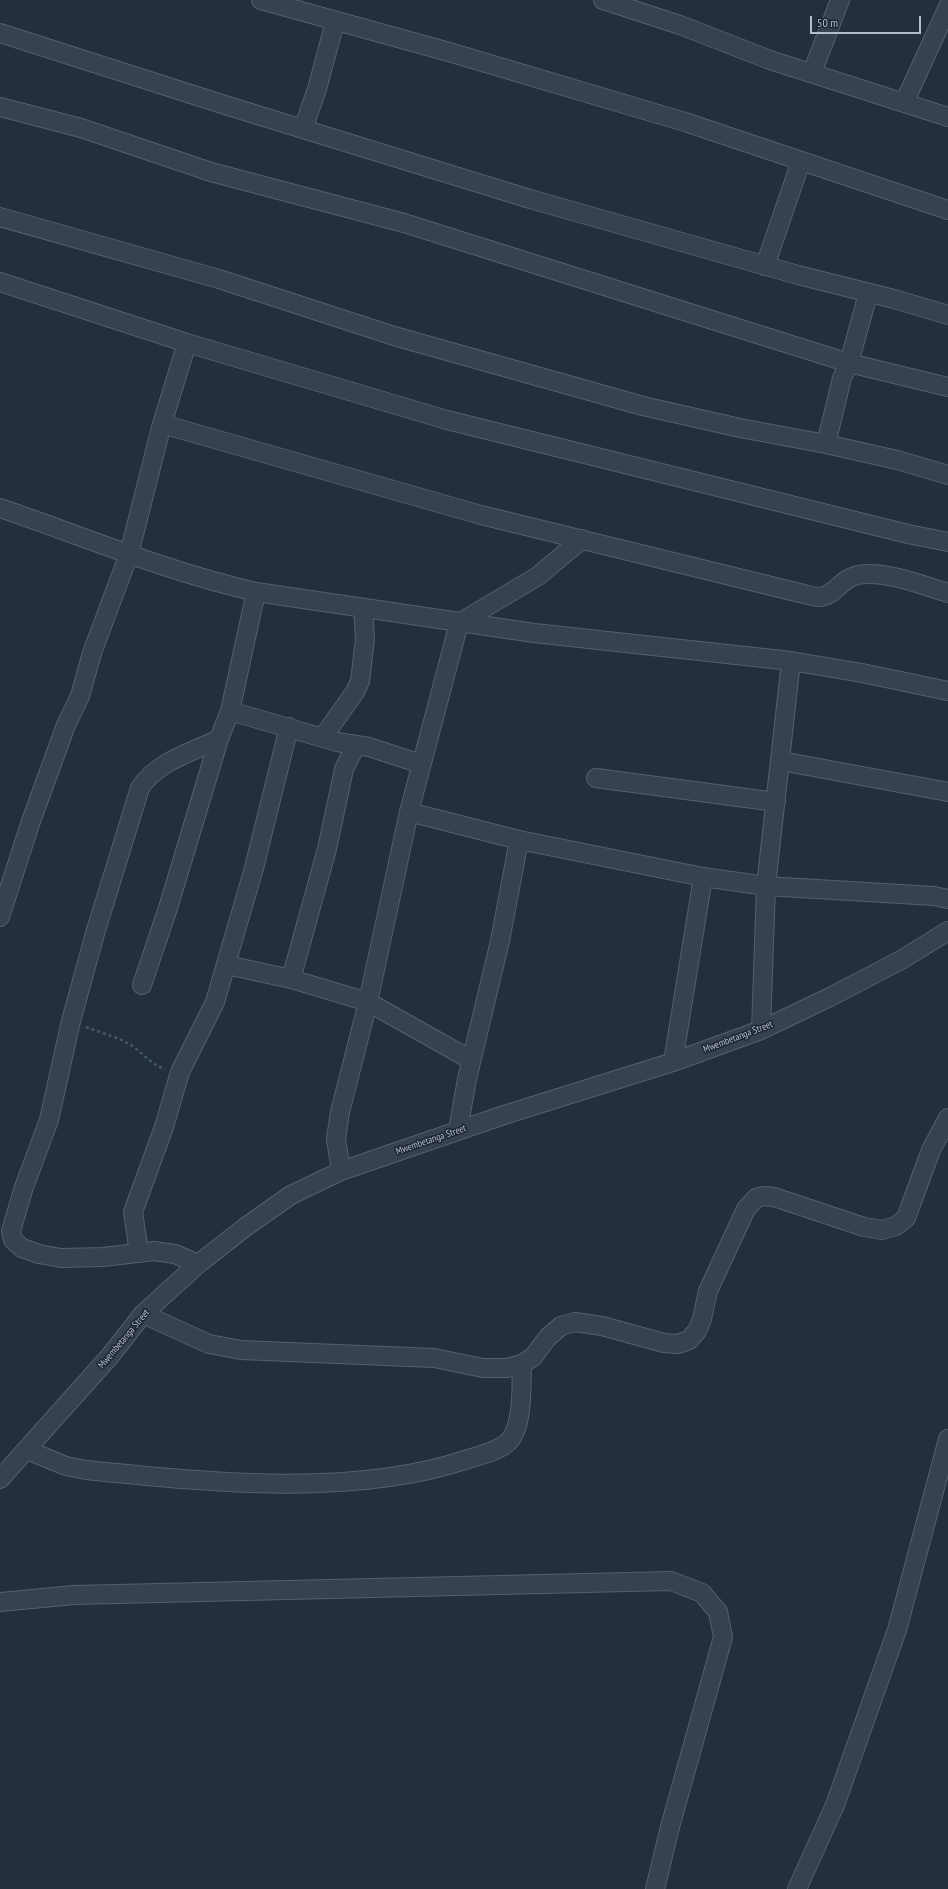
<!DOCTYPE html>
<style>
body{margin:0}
#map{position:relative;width:948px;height:1889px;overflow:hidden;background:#242f3e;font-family:"PT Sans Narrow",sans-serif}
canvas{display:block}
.scale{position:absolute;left:810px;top:16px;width:111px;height:18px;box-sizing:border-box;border:2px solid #b4bcc9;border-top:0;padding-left:5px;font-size:12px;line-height:14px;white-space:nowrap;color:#b4bcc9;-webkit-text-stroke:3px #1d2633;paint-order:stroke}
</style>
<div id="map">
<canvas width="948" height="1889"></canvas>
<div class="scale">50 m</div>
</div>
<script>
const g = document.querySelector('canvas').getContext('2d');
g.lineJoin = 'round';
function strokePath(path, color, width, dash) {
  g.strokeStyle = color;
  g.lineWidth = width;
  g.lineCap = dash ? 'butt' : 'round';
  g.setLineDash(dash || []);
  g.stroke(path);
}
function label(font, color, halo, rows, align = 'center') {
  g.font = font + ' "PT Sans Narrow",sans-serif';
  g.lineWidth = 3;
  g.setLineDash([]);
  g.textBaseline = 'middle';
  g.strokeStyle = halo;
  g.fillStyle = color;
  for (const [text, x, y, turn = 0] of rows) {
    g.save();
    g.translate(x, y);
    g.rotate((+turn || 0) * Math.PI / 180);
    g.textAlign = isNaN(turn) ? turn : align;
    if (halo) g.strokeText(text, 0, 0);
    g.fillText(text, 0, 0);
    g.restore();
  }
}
const minor = new Path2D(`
 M 261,0 L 449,52 L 685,122 L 948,210
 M 603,0 L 680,25 L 770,60 L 948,117
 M 0,33 L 225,105 L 530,199 L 798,275 L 894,299 L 948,315
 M 812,73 L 840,0
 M 904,103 L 948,7
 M 0,107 L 81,128 L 211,172 L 404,223 L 849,363 L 948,387
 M 303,129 L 317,89 L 335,22
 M 0,217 L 219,279 L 394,336 L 643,406 L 740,428 L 826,444 L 897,460 L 948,475
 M 765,266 L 801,161
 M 0,282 L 187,343 L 447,420 L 908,534 L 948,542
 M 162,424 L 481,515 L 804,594 C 809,595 815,597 820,597 C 836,595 841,578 858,575 C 885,570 922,585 948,593
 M 826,444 L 842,378 L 849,363 L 868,294
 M 0,508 C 85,537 168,572 256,592 L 534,633 L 791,661 L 862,673 L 948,691
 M 230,711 L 337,742 L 369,747 L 421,764
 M 323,737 L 355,692 L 360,681 L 365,639 L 363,608
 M 781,761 L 948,792
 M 596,778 L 776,802
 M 409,812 L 519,840 L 703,877 L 766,886 L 934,896 L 948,899
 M 0,917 L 30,824 L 66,725 L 80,696 L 92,653 L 129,554 L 162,424 L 187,343
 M 227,965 L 291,979 L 368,1002 L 471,1060
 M 291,979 L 327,849 L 344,769 L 356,745
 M 142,985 L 168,908 L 219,739 L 230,711 L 256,592
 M 761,1030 L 766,886 L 791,661
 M 673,1062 L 703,877
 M 458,1130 L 467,1079 L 500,941 L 519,840
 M 341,1171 L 336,1139 L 340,1112 L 368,1002 L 409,812 L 459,623 L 538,576 L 582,539
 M 139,1253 L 133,1212 L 164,1127 L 180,1072 L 215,1002 L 254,868 L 289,727
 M 198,1264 L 175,1254 L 154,1251 L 103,1257 L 61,1258 L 39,1254 L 22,1248 L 13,1240 L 11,1231 L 24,1187 L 49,1120 L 71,1021 L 96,930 L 140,788 C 156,762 192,752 219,739
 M 143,1314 L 209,1344 L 241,1350 L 434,1358 L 483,1368 L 507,1368 L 522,1364 L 533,1357 L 548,1337 L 561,1326 L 575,1322 L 602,1326 L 664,1343 L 678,1344 L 689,1340 L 697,1331 L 702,1319 L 708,1291 L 746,1209 L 756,1198 L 764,1196 L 774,1197 L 864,1227 L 882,1230 L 896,1226 L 906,1218 L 931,1150 L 948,1118
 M 27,1450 L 66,1466 L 86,1470 C 205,1482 353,1498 468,1459 C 481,1455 496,1452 507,1443 C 524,1428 521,1386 522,1364
 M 0,1479 L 110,1356 L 143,1314 L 198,1264 L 244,1228 L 291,1195 L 341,1171 L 504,1115 L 673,1062 L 761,1030 L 830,997 L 901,960 L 948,931
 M 0,1602 L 74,1595 L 671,1581 L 702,1593 L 718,1612 L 723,1637 L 670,1827 L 655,1889
 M 797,1889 L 835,1805 L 897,1630 L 948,1439`);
strokePath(minor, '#565f6c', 20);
strokePath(new Path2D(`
 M 86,1027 C 99,1032 114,1036 127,1043 C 141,1050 150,1065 165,1069`), '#44595c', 2.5, [3, 3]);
strokePath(minor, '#38414e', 18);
label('10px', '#b4bcc9', '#1d2633', [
 ["Mwembetanga Street",738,1037,-21],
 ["Mwembetanga Street",431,1140,-19],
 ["Mwembetanga Street",124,1339,-50]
]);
</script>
